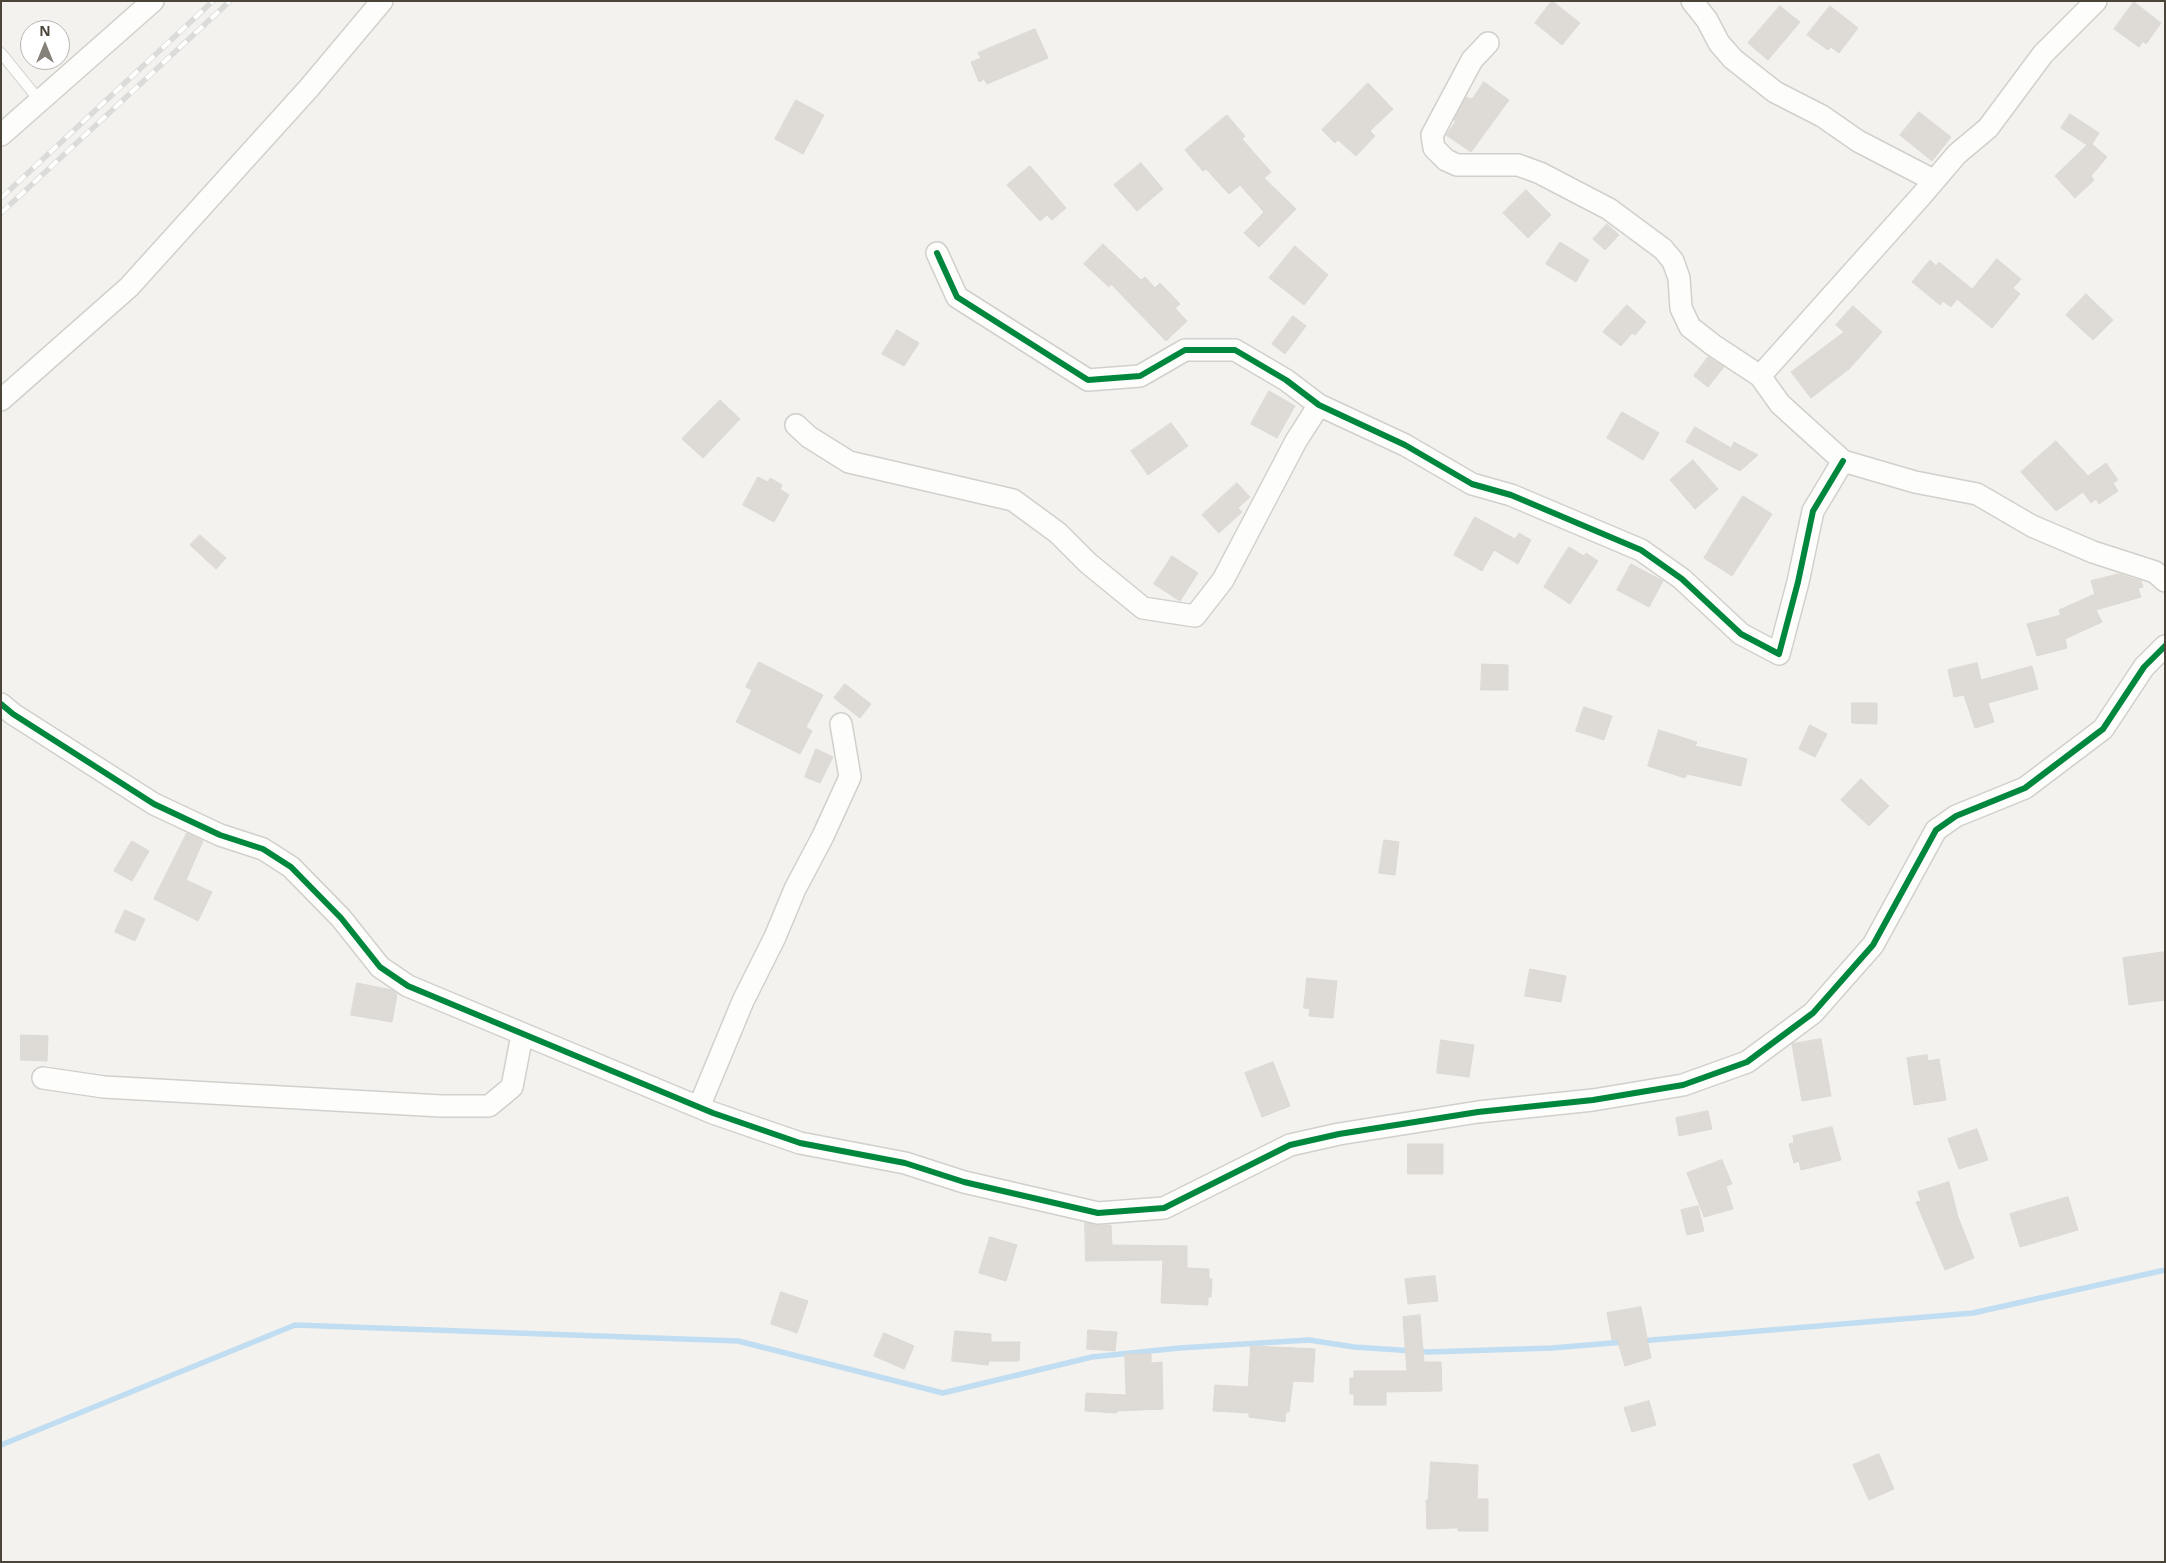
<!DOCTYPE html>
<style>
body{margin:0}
#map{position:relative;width:2166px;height:1563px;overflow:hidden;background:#f4f2ee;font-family:"Open Sans",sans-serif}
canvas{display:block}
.frame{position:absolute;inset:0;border:2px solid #4b4439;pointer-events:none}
.north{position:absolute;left:20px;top:20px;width:50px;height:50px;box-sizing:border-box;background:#fff;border:1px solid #b7b4b0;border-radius:50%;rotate:0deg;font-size:14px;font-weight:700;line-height:20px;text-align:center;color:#4b4439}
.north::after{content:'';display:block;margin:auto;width:18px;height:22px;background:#868178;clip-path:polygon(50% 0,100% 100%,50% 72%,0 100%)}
</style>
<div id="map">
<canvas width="2166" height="1563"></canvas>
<div class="frame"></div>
<div class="north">N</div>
</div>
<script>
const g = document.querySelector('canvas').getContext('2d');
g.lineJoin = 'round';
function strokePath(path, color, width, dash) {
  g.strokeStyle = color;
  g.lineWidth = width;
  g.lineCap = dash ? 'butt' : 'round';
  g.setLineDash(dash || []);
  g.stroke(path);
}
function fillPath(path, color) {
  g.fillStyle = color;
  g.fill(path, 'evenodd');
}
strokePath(new Path2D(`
 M 1640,1341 L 1973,1313 L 2165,1270
 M 1,1445 L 295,1325 L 738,1341 L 943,1393 L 1092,1357 L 1179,1348 L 1309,1340 L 1354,1347 L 1429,1352 L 1552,1348 L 1624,1342`), '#c0ddf1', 5.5);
const building = new Path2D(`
 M 1552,1 L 1580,23 L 1562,45 L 1535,23 Z
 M 2134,2 L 2161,23 L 2146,44 L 2143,41 L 2139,47 L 2114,29 Z
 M 1780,6 L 1800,22 L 1768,60 L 1748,43 Z
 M 1830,6 L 1858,28 L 1839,53 L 1831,47 L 1828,50 L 1807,35 Z
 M 1035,29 L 1048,58 L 987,84 L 984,79 L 979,82 L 971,62 L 981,58 L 978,53 Z
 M 1484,82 L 1509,100 L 1471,152 L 1446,135 L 1456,121 L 1454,120 L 1466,97 L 1472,99 Z
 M 1368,83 L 1393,109 L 1370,131 L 1375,136 L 1356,156 L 1338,140 L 1335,143 L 1322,130 Z
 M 796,100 L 824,115 L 803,154 L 775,139 Z
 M 1919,112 L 1951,137 L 1932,161 L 1900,135 Z
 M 2070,114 L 2099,133 L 2092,144 L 2107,157 L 2091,176 L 2094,180 L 2075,198 L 2055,176 L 2087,145 L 2061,128 Z
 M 1227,115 L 1245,136 L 1242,139 L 1271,172 L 1264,178 L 1296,209 L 1259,247 L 1244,233 L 1264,212 L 1240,185 L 1229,194 L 1206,169 L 1203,171 L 1185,150 Z
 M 1141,163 L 1163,189 L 1137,211 L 1114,185 Z
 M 1030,166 L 1066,208 L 1052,220 L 1047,215 L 1040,221 L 1007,185 Z
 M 1526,190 L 1551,215 L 1528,238 L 1503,213 Z
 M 1607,224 L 1619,235 L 1605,250 L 1593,239 Z
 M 1560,242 L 1589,260 L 1576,282 L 1546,264 Z
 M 1103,244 L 1141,280 L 1145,277 L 1155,288 L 1160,283 L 1180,304 L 1175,308 L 1187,321 L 1166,341 L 1111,284 L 1109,287 L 1084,264 Z
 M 1295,246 L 1328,275 L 1304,305 L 1269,278 Z
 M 1997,259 L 2021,279 L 2013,288 L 2020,294 L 1992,328 L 1957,299 L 1951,307 L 1943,301 L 1940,305 L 1912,282 L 1930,260 L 1936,266 L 1939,262 L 1972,289 Z
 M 2086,294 L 2113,320 L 2093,340 L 2066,315 Z
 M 1627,305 L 1646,322 L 1635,335 L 1632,333 L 1621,346 L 1603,332 Z
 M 1853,306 L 1882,332 L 1849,369 L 1811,398 L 1791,372 L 1844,332 L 1836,325 Z
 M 1293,316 L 1306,326 L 1285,354 L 1272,344 Z
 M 897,330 L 919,343 L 904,366 L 882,354 Z
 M 1708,357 L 1724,367 L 1708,387 L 1694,376 Z
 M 1269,391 L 1295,406 L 1277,438 L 1251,424 Z
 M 720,400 L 740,419 L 703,458 L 682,439 Z
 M 1622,412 L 1659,433 L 1643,460 L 1607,438 Z
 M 1171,423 L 1188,446 L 1148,475 L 1131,451 Z
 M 1695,427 L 1731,448 L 1734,442 L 1758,455 L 1740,471 L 1686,442 Z
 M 2056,441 L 2088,476 L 2106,463 L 2118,480 L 2113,483 L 2118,491 L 2099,504 L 2096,499 L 2091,503 L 2083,492 L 2056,511 L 2021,472 Z
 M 1693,460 L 1718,489 L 1695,509 L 1670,480 Z
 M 758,477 L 768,482 L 770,478 L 782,485 L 780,489 L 789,495 L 774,522 L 743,505 Z
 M 1237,483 L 1250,497 L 1238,508 L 1242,512 L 1219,533 L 1202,515 Z
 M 1743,496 L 1772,514 L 1732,576 L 1704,558 Z
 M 1475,517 L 1515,539 L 1519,533 L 1531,540 L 1518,564 L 1494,550 L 1482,571 L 1454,555 Z
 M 200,535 L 226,558 L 216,569 L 190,545 Z
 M 1569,547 L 1584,556 L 1586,553 L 1598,561 L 1570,604 L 1544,587 Z
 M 1172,556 L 1198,573 L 1180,601 L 1154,584 Z
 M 1631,564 L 1663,581 L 1649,607 L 1617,590 Z
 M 2119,574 L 2141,581 L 2143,587 L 2138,588 L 2141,597 L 2096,610 L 2102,622 L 2065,639 L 2067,648 L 2037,656 L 2027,624 L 2061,615 L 2059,610 L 2095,594 L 2091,581 Z
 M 759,662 L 823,695 L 806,727 L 812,731 L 800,754 L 736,722 L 752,690 L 746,687 Z
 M 1977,663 L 1981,680 L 2032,666 L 2038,689 L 1988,703 L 1994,722 L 1975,728 L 1964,695 L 1954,697 L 1948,670 Z
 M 1482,664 L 1508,665 L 1508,690 L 1481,690 Z
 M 845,684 L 871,704 L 860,718 L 834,698 Z
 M 1852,703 L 1877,703 L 1877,724 L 1852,723 Z
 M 1584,707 L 1612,716 L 1604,740 L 1576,731 Z
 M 1810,725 L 1827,734 L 1815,757 L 1799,749 Z
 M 1659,730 L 1697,742 L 1695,746 L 1747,759 L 1741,786 L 1687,774 L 1685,778 L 1648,766 Z
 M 816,749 L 833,757 L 820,783 L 805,777 Z
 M 1861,779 L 1889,806 L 1869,826 L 1841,800 Z
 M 187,833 L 203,841 L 186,880 L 212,892 L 198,921 L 154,899 Z
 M 1384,840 L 1399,842 L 1395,875 L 1379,873 Z
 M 132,841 L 149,851 L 132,881 L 114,871 Z
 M 125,910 L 145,919 L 135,941 L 115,932 Z
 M 2165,952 L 2165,1000 L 2129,1005 L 2123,958 Z
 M 1530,969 L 1566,976 L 1561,1002 L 1525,996 Z
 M 1307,978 L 1337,981 L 1333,1018 L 1309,1016 L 1310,1009 L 1304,1008 Z
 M 357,983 L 392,990 L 397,994 L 392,1022 L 351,1015 Z
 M 21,1035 L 48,1036 L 47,1061 L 21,1060 Z
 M 1821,1039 L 1831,1096 L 1802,1101 L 1792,1044 Z
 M 1441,1040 L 1474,1045 L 1469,1077 L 1437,1073 Z
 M 1927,1055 L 1928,1061 L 1939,1059 L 1946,1100 L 1914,1105 L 1907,1058 Z
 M 1273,1062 L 1290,1106 L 1262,1117 L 1245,1073 Z
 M 1708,1111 L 1712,1129 L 1679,1136 L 1676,1118 Z
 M 1832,1127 L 1841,1160 L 1801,1170 L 1799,1161 L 1794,1163 L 1789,1144 L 1794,1143 L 1793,1136 Z
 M 1977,1129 L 1988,1160 L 1959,1169 L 1948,1139 Z
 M 1408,1144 L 1443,1144 L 1443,1174 L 1408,1174 Z
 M 1722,1160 L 1732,1184 L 1726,1186 L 1733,1209 L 1704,1217 L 1687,1173 Z
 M 1949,1182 L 1958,1217 L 1974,1258 L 1945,1270 L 1916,1202 L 1921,1201 L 1918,1192 Z
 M 2068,1197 L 2078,1230 L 2020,1247 L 2010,1214 Z
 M 1698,1206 L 1704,1231 L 1687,1235 L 1681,1210 Z
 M 1085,1223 L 1099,1225 L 1111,1225 L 1112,1245 L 1187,1246 L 1187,1268 L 1209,1269 L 1209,1279 L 1212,1279 L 1211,1297 L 1208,1297 L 1208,1305 L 1161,1303 L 1163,1260 L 1086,1261 Z
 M 990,1237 L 1017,1245 L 1006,1281 L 979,1273 Z
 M 1435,1276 L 1438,1301 L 1408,1304 L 1405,1279 Z
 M 781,1292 L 808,1301 L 797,1333 L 771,1324 Z
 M 1641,1307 L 1651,1358 L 1625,1366 L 1617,1339 L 1612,1340 L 1607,1313 Z
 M 1420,1315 L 1424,1362 L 1441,1362 L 1442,1391 L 1386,1392 L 1386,1405 L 1354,1405 L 1354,1394 L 1350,1394 L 1350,1378 L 1354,1378 L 1354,1371 L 1407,1371 L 1403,1317 Z
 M 1088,1330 L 1117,1332 L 1115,1351 L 1087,1349 Z
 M 955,1331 L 991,1334 L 991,1342 L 1020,1342 L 1019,1361 L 989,1361 L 988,1365 L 952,1361 Z
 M 884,1333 L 914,1346 L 904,1369 L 874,1356 Z
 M 1251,1346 L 1315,1349 L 1313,1382 L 1293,1381 L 1289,1412 L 1286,1412 L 1285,1422 L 1249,1417 L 1249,1413 L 1213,1411 L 1215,1385 L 1248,1387 Z
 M 1125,1354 L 1151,1354 L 1151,1363 L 1162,1362 L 1163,1409 L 1117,1411 L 1117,1413 L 1085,1411 L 1086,1393 L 1126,1395 Z
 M 1649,1401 L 1656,1425 L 1632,1432 L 1624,1408 Z
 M 1879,1454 L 1894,1489 L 1869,1500 L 1853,1465 Z
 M 1431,1462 L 1478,1465 L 1477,1499 L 1488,1499 L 1488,1531 L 1458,1531 L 1458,1528 L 1454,1528 L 1427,1529 L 1426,1500 L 1428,1500 Z`);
fillPath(building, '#dedbd6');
strokePath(building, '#dcd9d4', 1);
const lane = new Path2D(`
 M 1,53 L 39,100`);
const street = new Path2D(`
 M 1692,1 L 1707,20 L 1719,43 L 1733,59 L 1775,92 L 1822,116 L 1858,141 L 1933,180
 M 1488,43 L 1472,60 L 1432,135 L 1434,148 L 1446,160 L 1457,165 L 1518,165 L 1540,173 L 1609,209 L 1663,249 L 1673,261 L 1679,278 L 1681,308 L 1690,327 L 1713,345 L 1760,376 L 1780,404 L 1843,461 L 1915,482 L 1977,494 L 2032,526 L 2093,552 L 2155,572 L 2165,581
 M 1,135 L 153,1
 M 937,253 L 957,297 L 1088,380 L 1140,376 L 1185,350 L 1235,350 L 1286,380 L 1319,405 L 1405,445 L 1472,484 L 1511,495 L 1641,550 L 1682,579 L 1741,634 L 1779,654 L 1798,582 L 1813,511 L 1843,461
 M 1760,376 L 1922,195 L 1957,154 L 1988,128 L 2043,54 L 2096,1
 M 1,400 L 129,287 L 309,88 L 382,1
 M 796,425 L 809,437 L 849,462 L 1013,500 L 1058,533 L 1088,563 L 1143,608 L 1195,616 L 1223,580 L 1296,441 L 1319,405
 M 1,704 L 13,714 L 154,804 L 220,835 L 263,849 L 291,867 L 341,918 L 380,967 L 408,986 L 713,1113 L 800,1143 L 905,1163 L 964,1182 L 1098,1213 L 1164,1208 L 1290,1145 L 1339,1134 L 1478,1112 L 1593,1100 L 1683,1085 L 1747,1062 L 1813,1013 L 1873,945 L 1936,830 L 1956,816 L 2025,788 L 2103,729 L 2144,667 L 2165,646
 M 43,1078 L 104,1087 L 441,1106 L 489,1106 L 512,1087 L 522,1035
 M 699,1107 L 743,1001 L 775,937 L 795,889 L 823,836 L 850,777 L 841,724`);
strokePath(lane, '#d2d0cb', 12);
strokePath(street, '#d2d0cb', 24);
strokePath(lane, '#fdfdfc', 10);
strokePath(street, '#fdfdfc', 21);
const rail = new Path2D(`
 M 1,198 L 213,1
 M 1,213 L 230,1`);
strokePath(rail, '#dbdbda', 5.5);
strokePath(rail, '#fff', 4, [11]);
strokePath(new Path2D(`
 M 937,253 L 957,297 L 1088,380 L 1140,376 L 1185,350 L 1235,350 L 1286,380 L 1319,405 L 1405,445 L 1472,484 L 1511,495 L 1641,550 L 1682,579 L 1741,634 L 1779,654 L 1798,582 L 1813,511 L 1843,461
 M 1,704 L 13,714 L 154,804 L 220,835 L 263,849 L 291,867 L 341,918 L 380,967 L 408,986 L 713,1113 L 800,1143 L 905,1163 L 964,1182 L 1098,1213 L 1164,1208 L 1290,1145 L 1339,1134 L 1478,1112 L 1593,1100 L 1683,1085 L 1747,1062 L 1813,1013 L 1873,945 L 1936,830 L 1956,816 L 2025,788 L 2103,729 L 2144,667 L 2165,646`), '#00873e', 6);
</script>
